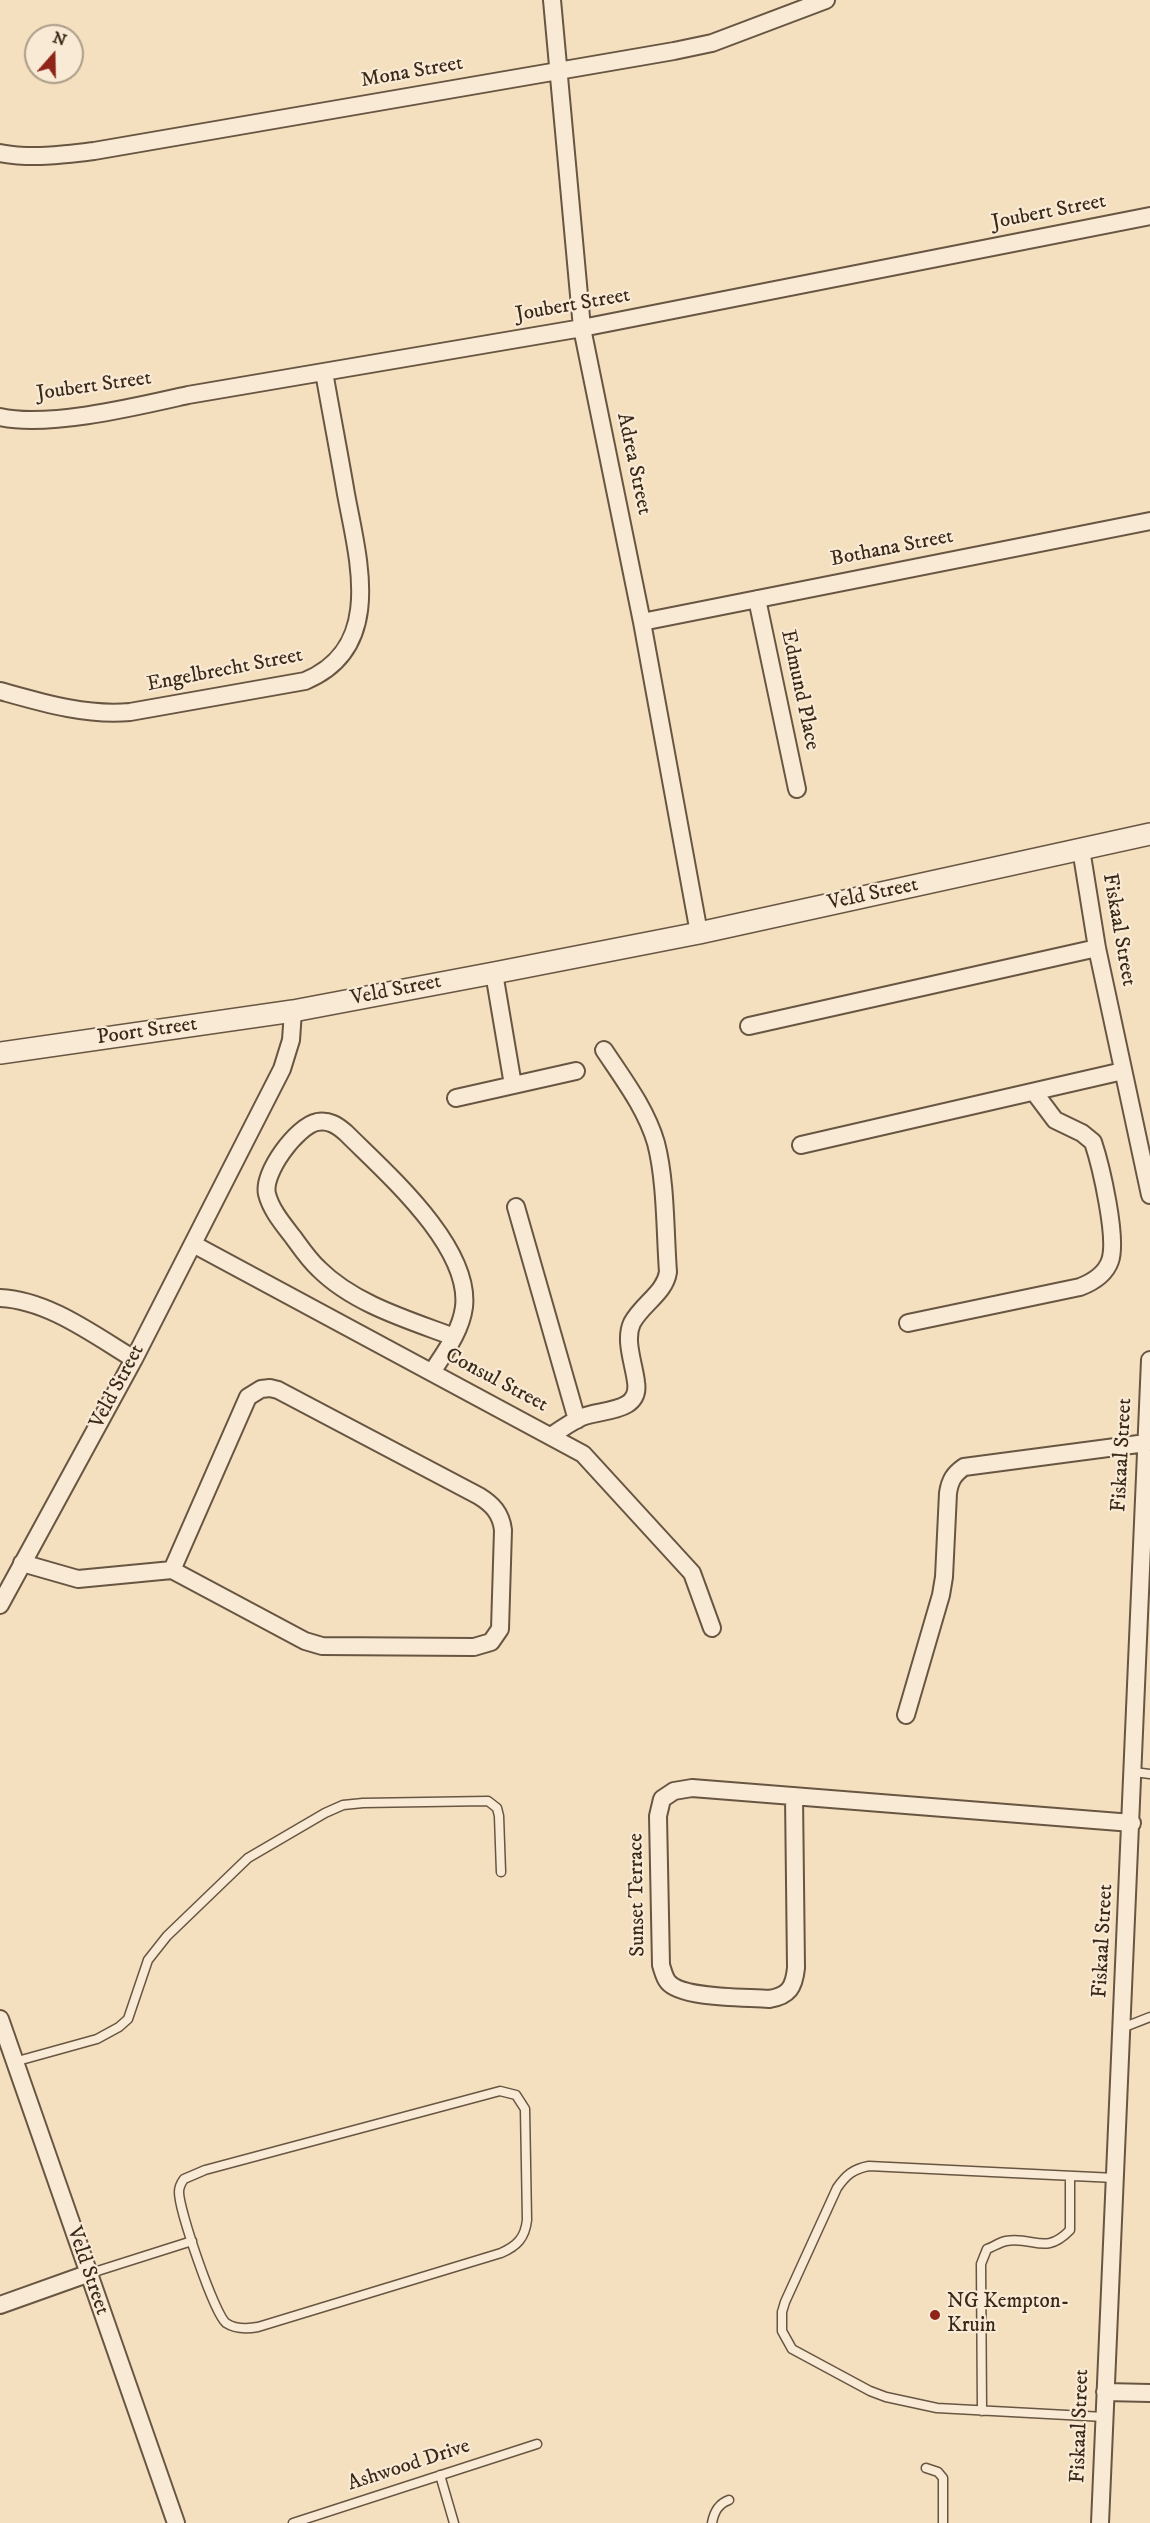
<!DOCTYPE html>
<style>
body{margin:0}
#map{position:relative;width:1150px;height:2523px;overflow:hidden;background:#f4dfbf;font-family:"IM FELL DW Pica",serif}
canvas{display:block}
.north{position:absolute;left:24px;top:24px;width:60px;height:60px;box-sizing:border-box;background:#f8ead5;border:2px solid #ac9d89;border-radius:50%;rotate:20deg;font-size:16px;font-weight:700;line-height:24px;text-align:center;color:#3a2918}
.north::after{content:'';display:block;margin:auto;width:21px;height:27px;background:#8f2418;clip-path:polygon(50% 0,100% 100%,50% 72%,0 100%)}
</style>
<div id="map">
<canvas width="1150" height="2523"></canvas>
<div class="north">N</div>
</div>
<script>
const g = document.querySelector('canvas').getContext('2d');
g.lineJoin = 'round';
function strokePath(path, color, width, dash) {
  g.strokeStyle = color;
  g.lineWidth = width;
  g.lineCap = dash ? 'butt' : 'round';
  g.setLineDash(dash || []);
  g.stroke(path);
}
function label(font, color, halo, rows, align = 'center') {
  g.font = font + ' "IM FELL DW Pica",serif';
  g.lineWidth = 4.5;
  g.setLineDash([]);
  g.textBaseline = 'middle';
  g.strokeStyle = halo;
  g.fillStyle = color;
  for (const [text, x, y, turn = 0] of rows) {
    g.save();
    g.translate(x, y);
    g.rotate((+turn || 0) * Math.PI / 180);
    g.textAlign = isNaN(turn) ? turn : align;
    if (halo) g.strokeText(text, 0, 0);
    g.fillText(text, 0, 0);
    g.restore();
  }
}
const service = new Path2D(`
 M 1134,1772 L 1150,1774
 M 1122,2028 L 1150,2017
 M 14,2062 L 97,2039 L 119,2027 L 128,2019 L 148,1960 L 167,1936 L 248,1858 L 325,1813 L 343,1805 L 363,1803 L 488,1801 L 497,1808 L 499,1816 L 501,1872
 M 500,2091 L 516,2095 L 525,2109 L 527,2220 C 525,2238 517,2246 501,2253 L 258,2327 C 247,2329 235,2329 226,2323 C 214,2313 179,2210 179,2192 C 179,2187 181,2183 184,2179 L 205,2170 Z
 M 88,2274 L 192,2241
 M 982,2411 L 981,2264 L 987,2249 C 993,2247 1000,2242 1006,2241 C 1034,2236 1045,2256 1070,2230 L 1070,2176
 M 1104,2417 L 937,2408 L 886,2397 L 870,2391 L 792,2349 L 782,2331 L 782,2312 L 785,2302 L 837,2188 C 846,2175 853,2169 869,2166 L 1115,2178
 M 926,2468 L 938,2472 L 943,2478 L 943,2523
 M 440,2475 L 454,2523
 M 293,2523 L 537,2444
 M 712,2523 C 714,2512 718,2504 729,2500`);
const minor = new Path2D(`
 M 552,0 L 582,328 L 642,622 L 699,933
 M 0,153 C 32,159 62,155 94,151 L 674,51 L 712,43 L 826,0
 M 0,417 C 49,428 139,406 188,395 L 582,328 L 1150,216
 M 757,599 L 797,789
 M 642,622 L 1150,521
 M 0,691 C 43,703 86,716 130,712 L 305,681 C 385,648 358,559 346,494 C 339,453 331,412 324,372
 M 1081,849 L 1097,948 L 1150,1195
 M 494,973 L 513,1085
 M 749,1026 L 1097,948
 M 456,1098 L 576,1071
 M 801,1145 L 1123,1071
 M 516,1207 L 577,1420
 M 193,1244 L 583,1454 L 692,1573 L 712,1628
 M 0,1298 C 48,1300 94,1335 134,1359
 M 908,1323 L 1080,1287 C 1093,1282 1105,1275 1110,1261 C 1118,1239 1101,1166 1093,1142 L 1082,1133 L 1055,1120 L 1034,1092
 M 432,1372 C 445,1352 461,1331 464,1307 C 471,1246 385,1172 346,1133 C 337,1125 329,1120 317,1122 C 297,1126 262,1173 267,1194 C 271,1210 283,1224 293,1237 C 301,1248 309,1260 319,1269 C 354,1304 409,1320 454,1337
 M 551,1436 C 561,1429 571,1422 582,1417 C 602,1409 641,1413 636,1382 C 634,1364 624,1340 632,1323 C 642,1304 665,1293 668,1272 C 665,1232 666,1181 656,1143 C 646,1109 624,1080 604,1050
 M 22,1563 L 78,1579 L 172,1570 L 305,1641 L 322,1646 L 474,1647 L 491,1642 L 500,1629 L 503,1530 C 501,1513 492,1504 479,1496 L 278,1390 L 270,1388 L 261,1389 L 248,1397 L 172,1570
 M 0,1605 L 134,1359 L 282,1069 L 291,1040 L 293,1011
 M 906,1715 L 941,1595 L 944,1577 L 948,1493 C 950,1480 954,1474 964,1467 L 1146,1443
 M 794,1796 L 796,1968 C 794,1987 789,1996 769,1999 C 747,1997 682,1999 668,1982 C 664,1977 663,1971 661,1965 L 658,1816 L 662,1799 L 674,1791 L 692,1788 L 1132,1823
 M 0,2019 L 176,2523
 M 0,2305 L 87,2274
 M 1105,2392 L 1150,2393
 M 1100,2523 L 1150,1360`);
const tertiary = new Path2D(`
 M 0,1053 L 293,1011 L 494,973 L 699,933 L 1150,834`);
strokePath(service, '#685642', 11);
strokePath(minor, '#685642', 20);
strokePath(tertiary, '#685642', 24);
strokePath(service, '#f8ead5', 8);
strokePath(minor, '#f8ead5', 16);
strokePath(tertiary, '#f8ead5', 21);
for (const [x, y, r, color] of [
 [935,2315,6,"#8f2418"]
]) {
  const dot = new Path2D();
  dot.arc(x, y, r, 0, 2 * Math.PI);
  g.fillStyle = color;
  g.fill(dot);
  strokePath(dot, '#f8ead5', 2);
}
label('21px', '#3a2918', '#f8ead5', [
 ["Mona Street",412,73,-10],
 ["Joubert Street",1049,213,-11],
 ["Joubert Street",573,306,-10],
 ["Joubert Street",94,387,-8],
 ["Adrea Street",633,464,78],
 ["Bothana Street",892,549,-11],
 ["Engelbrecht Street",225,671,-11],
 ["Edmund Place",799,690,78],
 ["Veld Street",873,895,-12],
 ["Fiskaal Street",1118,930,80],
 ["Veld Street",396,991,-11],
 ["Poort Street",147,1032,-8],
 ["Consul Street",496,1381,28],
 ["Veld Street",118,1387,-62],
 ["Fiskaal Street",1123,1455,-87],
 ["Sunset Terrace",638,1895,-91],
 ["Fiskaal Street",1104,1941,-87],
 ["Veld Street",87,2271,71],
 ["Fiskaal Street",1081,2426,-88],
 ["Ashwood Drive",409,2466,-18]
]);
label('21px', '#3a2918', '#f8ead5', [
 ["NG Kempton-",947,2303],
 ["Kruin",947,2327]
], 'left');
</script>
